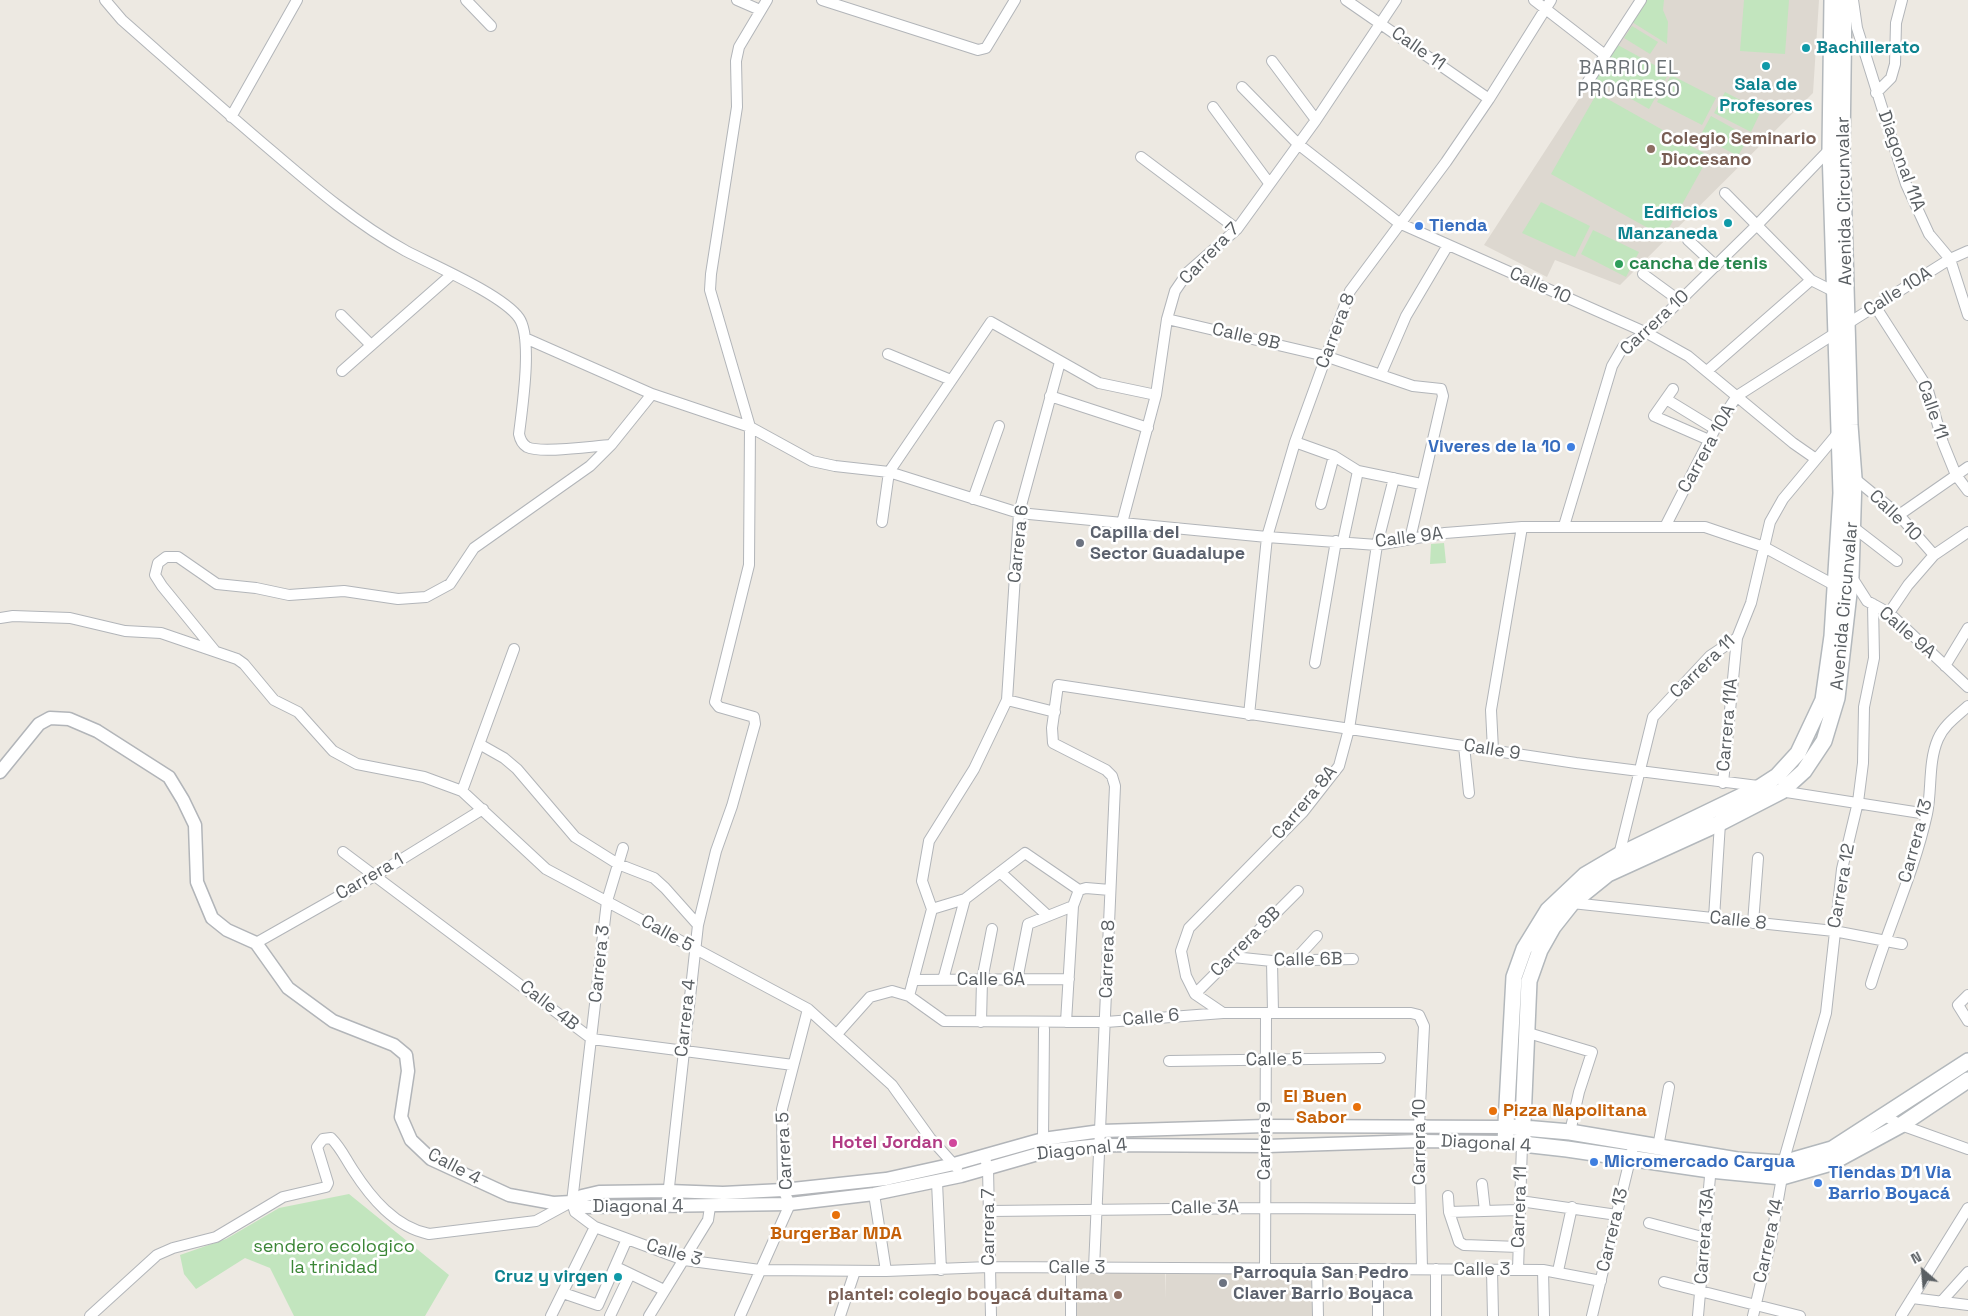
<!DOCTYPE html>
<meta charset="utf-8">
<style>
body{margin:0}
#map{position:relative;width:1968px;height:1316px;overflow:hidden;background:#ede9e2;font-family:"Space Grotesk",sans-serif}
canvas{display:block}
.north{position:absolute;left:1898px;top:1246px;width:50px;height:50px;-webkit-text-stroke:4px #fff;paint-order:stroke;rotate:333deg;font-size:14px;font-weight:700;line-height:20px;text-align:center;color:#5a5f63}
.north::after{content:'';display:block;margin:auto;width:18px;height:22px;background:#5a5f63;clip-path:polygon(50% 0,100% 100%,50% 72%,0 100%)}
</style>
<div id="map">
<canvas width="1968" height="1316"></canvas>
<div class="north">N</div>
</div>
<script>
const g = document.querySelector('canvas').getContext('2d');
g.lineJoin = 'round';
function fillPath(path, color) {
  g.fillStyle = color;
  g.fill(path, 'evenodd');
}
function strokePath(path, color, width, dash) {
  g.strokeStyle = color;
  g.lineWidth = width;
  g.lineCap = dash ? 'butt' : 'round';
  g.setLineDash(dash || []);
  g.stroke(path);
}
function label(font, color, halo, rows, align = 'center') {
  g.font = font + ' "Space Grotesk",sans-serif';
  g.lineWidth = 5;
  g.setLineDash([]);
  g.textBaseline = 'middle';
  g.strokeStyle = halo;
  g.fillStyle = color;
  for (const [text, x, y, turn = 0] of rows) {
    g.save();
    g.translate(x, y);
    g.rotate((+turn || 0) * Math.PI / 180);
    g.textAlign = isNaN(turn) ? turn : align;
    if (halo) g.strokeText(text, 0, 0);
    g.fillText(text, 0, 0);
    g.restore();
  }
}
fillPath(new Path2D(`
 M 1643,0 L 1819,0 L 1813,93 L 1620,285 L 1555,260 L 1547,277 L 1484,245 Z
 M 1071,1268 L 1165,1273 L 1165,1299 L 1166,1271 L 1314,1272 L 1313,1316 L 1071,1316 Z`), '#ddd8d0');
fillPath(new Path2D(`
 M 1646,0 L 1664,0 L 1663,10 L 1668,22 L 1667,44 L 1632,22 Z
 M 1744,0 L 1789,0 L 1785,54 L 1740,51 Z
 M 1632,26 L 1658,42 L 1650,54 L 1624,38 Z
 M 1616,44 L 1669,73 L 1649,109 L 1596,79 Z
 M 1671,75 L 1716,98 L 1702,125 L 1657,102 Z
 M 1725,92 L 1761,111 L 1751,132 L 1714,113 Z
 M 1597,93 L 1709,156 L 1664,237 L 1551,174 Z
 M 1711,116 L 1749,137 L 1738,156 L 1700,136 Z
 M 1541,202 L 1590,226 L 1575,257 L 1522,233 Z
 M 1593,230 L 1639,252 L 1626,277 L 1581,254 Z
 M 1444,543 L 1446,563 L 1430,564 L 1431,544 Z
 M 349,1194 L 449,1275 L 425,1316 L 294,1316 L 270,1268 L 245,1258 L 196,1289 L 184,1274 L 180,1255 L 226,1239 L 279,1208 Z`), '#c2e5be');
const minor = new Path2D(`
 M 105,0 L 122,20 C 172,64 222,109 273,152 C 315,188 357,224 406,251 C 433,265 503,295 519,318 C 533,338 522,409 519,434 C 520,439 522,444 527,447 C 541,454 593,446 611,445 L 652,394 L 750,427 L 812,461 L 835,466 L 889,472 L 1019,513 L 1267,537 L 1377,545 L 1445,533 L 1522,527 L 1705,527 L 1764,547 L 1836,586
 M 466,0 L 491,26
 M 737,0 L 760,10
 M 822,0 L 978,50 L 986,48 L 1015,0
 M 1346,0 L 1489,99
 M 1534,0 L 1605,55
 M 1853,0 L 1857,28 L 1906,184 L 1929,234 L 1950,259 L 1968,315
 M 1272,61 L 1316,120
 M 1585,86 L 1641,0
 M 1242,87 L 1298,144 L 1399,223 L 1647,333 L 1688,356 L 1793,443 L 1816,459
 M 1876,93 L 1891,78 L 1895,64 L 1896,23 L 1902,0
 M 1213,107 L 1269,183
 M 231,117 L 297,0
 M 1141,157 L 1237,229
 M 1725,193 L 1811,280 L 1833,291
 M 1688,240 L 1716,266
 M 1643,274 L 1680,301
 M 1875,306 L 1927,387 L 1943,443 L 1956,475 L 1968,491
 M 341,315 L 371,345
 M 1167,319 L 1325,356 L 1413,386 L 1441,389 L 1443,396 L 1410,539
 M 1847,324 L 1950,259 L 1968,251
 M 525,338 L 652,394
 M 888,354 L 951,380
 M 342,371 L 451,275
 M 1707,371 L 1811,280
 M 1381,374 L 1406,316 L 1448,245
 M 1673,389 L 1654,416 L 1709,440
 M 1050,396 L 1148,428
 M 1666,399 L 1715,429
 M 1295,442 L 1334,456 L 1358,471 L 1421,484
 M 1854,478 L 1899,515 L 1934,555
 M 973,499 L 999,426
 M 1321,504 L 1334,456
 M 1899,515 L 1968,467
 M 882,522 L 889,472 L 991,322 L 1099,383 L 1156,395
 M 1122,523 L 1156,395 L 1167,319 L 1175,291 L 1188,272 L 1237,229 L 1316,120 L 1396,0
 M 1666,525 L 1715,429 L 1737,396 L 1834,334
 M 1564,526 L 1612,366 L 1623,347 L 1647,333 L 1758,224 L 1830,149 L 1834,149
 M 1853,527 L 1897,561
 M 1343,541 L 1358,471
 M 1851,576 L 1867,601 L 1889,613 L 1968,687
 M 1889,613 L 1908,585 L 1934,555 L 1968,532
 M 0,618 L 13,616 L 70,618 L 125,631 L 161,633 L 237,659 L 244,664 L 274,700 L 298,712 L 333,751 L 357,764 L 424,777 L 462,791 L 546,869 L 808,1009 L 892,1085 L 930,1138 L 957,1168
 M 215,651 L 162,586 L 155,575 L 158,563 L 166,557 L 178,557 L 217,584 L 256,588 L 289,595 L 344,591 L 398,599 L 426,597 L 450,584 L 474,548 L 590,466 L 611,445
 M 1315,663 L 1336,541
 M 1945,666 L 1968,628
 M 1007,700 L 1055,712
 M 1249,715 L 1267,537 L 1295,442 L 1350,291 L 1446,162 L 1489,99 L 1551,0
 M 481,745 L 504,758 L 517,769 L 575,837 L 618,864 L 654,878 L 665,888 L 698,925
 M 1464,746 L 1469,793
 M 1493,750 L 1491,710 L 1522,527
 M 1723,783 L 1737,638
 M 462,791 L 514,649
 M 1780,791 L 1927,814
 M 623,848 L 607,901 L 572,1202 L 575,1212 L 595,1227 L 684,1260 L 760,1270 L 886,1271 L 989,1267 L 1543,1270 L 1601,1281
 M 343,852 L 592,1039 L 793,1065
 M 1619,855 L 1653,717 L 1710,656 L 1737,638 L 1751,603 L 1770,522 L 1783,499 L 1838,433 L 1841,433
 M 1000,872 L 1048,916
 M 1079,890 L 1086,888 L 1110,890
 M 1572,903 L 1834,931 L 1902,944
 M 932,909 L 922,881 L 929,841 L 974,769 L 1007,700 L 1019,513 L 1060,362
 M 1714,918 L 1720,823
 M 1753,923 L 1758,858
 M 256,943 L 376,875 L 483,809
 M 1233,957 L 1272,961 L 1353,959
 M 1272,961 L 1273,1013
 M 1294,961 L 1317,936
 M 913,980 L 1069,979
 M 943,980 L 965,899
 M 1017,980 L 1028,924 L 1073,906
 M 1871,984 C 1888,927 1914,873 1927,814 C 1932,790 1928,762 1938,739 C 1944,725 1957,716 1968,706
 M 1195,994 L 1298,891
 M 1968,995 L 1958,1005 L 1968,1021
 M 909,996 L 932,909 L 965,899 L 1025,853 L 1079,890
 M 1223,1013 L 1195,994 L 1186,976 L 1181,951 L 1189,928 L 1303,812 L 1339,766 L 1349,729 L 1377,545 L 1394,478
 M 981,1022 L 982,980 L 992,929
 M 1066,1022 L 1073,906 L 1079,890
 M 1525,1032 L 1592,1052 L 1579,1092 L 1570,1132
 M 837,1034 L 870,997 L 892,991 L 909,996 L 944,1021 L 1106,1022 L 1223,1013 L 1411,1013 L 1419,1015 L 1424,1026 L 1419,1126 L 1422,1269
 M 1169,1061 L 1380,1058
 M 1885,1116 L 1901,1125 L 1968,1149
 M 1043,1139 L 1044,1029
 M 1658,1147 L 1669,1087
 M 984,1156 L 988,1168 L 991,1316
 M 1783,1163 L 1826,1013 L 1842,869 L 1858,802 L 1863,763 L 1864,707 L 1874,658 L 1873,604
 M 937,1182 L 941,1270
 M 1482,1184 L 1485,1211
 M 874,1194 L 886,1271
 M 1448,1196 L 1449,1212 L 1459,1242 L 1464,1245 L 1519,1247
 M 1520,1201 L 1617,1215
 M 667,1205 L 698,925 L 716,851 L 732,806 L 755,724 L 754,717 L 719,707 L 715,702 L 749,565 L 750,427 L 710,290 L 711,274 L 737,107 L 736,61 L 739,47 L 767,0
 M 990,1211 L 1265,1208 L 1420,1209
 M 1449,1212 L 1519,1210
 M 1649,1223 L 1706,1238
 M 616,1267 L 664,1290
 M 1071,1268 L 1071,1316
 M 1094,1268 L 1115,786 L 1112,776 L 1106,770 L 1053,743 L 1052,728 L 1058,685 L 1576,763 L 1758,786
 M 1265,1269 L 1266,1013
 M 1317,1269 L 1318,1316
 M 1378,1269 L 1378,1316
 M 1436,1269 L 1436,1316
 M 1492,1270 L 1493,1316
 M 1518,1270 L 1522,1144
 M 1543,1270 L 1544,1316
 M 1558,1271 L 1572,1207
 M 1664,1282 L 1800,1316
 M 563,1293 L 598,1305 L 627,1239
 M 1912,1298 L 1968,1305
 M 1941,1302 L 1968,1272
 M 90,1316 L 157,1255 L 173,1248 L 216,1237 L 283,1197 L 326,1187 L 328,1183 L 317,1147 L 323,1139 L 331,1138 C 341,1148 345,1158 353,1170 C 371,1198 395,1227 429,1234 L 536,1221 L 571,1202
 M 551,1316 L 595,1227
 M 610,1316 L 630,1274
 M 649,1316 L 708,1220 L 710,1207
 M 740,1316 L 790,1204 L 783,1190 L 782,1109 L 808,1009
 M 840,1316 L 855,1271
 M 1592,1316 L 1634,1143
 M 1698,1316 L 1711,1165
 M 1753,1316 L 1771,1240 L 1782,1177
 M 1901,1316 L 1968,1208`);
const tertiary = new Path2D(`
 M 0,772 L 39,724 L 50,718 L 69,719 L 97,731 L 169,777 L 183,800 L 195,825 L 197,882 L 212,918 L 227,930 L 256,943 L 288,988 L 333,1021 L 394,1045 L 406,1055 L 408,1071 L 401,1117 L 411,1140 L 431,1159 L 509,1195 L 553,1203 L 572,1202 L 582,1196 L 599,1192 L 668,1191 L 723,1193 L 783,1190 L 886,1179 L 954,1164 L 1043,1139 L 1101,1131 L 1266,1126 L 1506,1127
 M 572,1202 L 582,1207 L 790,1204 L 874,1194 L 961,1176 L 1052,1150 L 1100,1145 L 1267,1146 L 1419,1141 L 1505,1142`);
const secondary = new Path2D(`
 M 1832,0 L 1830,149 L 1841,493 L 1832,636 L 1823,700 L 1798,753 L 1777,776 L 1760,787 L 1619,855 L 1585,875 L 1548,910 L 1524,949 L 1514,977 L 1505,1142 L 1567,1149 L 1710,1170 L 1782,1177 L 1831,1163 L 1901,1125 L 1968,1080
 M 1512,1127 L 1570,1132 L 1737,1160 L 1783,1163 L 1832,1149 L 1968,1061
 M 1522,1144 L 1529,981 L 1540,950 L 1553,927 L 1572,903 L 1608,874 L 1720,823 L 1782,791 L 1804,771 L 1824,741 L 1837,698 L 1851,576 L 1854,478 L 1850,425 L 1842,149 L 1844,0`);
strokePath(minor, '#b2b5b9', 12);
strokePath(tertiary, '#b2b5b9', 15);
strokePath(secondary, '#b3b8bc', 18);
strokePath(minor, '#fff', 10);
strokePath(tertiary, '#fff', 12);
strokePath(secondary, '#fff', 15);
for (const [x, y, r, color] of [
 [1806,48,5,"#0f9aa8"],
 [1766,66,5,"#0f9aa8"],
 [1651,149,5,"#8d6e63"],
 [1728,223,5,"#0f9aa8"],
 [1419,226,5,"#3f7fe0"],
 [1619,264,5,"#2e9e5b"],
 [1571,447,5,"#3f7fe0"],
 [1080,543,5,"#6b7280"],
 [1357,1107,5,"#e8710a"],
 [1493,1111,5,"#e8710a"],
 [953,1143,5,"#d1479c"],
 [1594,1162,5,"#3f7fe0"],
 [1818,1183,5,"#3f7fe0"],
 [836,1215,5,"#e8710a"],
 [618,1277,5,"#0f9aa8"],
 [1223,1283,5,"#6b7280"],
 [1118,1295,5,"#8d6e63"]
]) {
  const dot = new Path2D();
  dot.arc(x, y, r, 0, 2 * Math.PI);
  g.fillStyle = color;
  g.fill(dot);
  strokePath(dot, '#fff', 2);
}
label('bold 18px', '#0d838f', '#fff', [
 ["Bachillerato",1816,48,"left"],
 ["Sala de",1766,85,"center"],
 ["Profesores",1766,106,"center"],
 ["Edificios",1718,213],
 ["Manzaneda",1718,234],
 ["Cruz y virgen",608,1277]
], 'right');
label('18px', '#5a5f63', '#fff', [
 ["Calle 11",1418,49,35],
 ["Diagonal 11A",1901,161,70],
 ["Avenida Circunvalar",1845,201,-91],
 ["Carrera 7",1210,254,-46],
 ["Calle 10",1540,286,24],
 ["Calle 10A",1898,292,-32],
 ["Carrera 10",1655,323,-43],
 ["Carrera 8",1336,331,-69],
 ["Calle 9B",1246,337,13],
 ["Calle 11",1932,410,71],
 ["Carrera 10A",1707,449,-61],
 ["Calle 10",1895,516,44],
 ["Calle 9A",1409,538,-7],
 ["Carrera 6",1019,544,-84],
 ["Avenida Circunvalar",1845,606,-85],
 ["Calle 9A",1907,633,41],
 ["Carrera 11",1703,667,-44],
 ["Carrera 11A",1728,725,-85],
 ["Calle 9",1492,750,9],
 ["Carrera 8A",1305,803,-50],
 ["Carrera 13",1916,841,-75],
 ["Carrera 1",370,877,-30],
 ["Carrera 12",1842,886,-80],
 ["Calle 8",1738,921,6],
 ["Calle 5",667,934,29],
 ["Carrera 8B",1246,942,-45],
 ["Carrera 8",1108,959,-88],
 ["Calle 6B",1308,960,-1],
 ["Carrera 3",600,964,-84],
 ["Calle 6A",991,980],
 ["Calle 4B",549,1006,38],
 ["Carrera 4",686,1018,-84],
 ["Calle 6",1151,1018,-5],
 ["Calle 5",1274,1060,-1],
 ["Carrera 9",1265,1141,-90],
 ["Carrera 10",1420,1142,-90],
 ["Diagonal 4",1486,1144,3],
 ["Diagonal 4",1082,1150,-6],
 ["Carrera 5",785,1151,-93],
 ["Calle 4",454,1167,28],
 ["Diagonal 4",638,1207],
 ["Carrera 11",1520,1207,-88],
 ["Calle 3A",1205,1208,-1],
 ["Carrera 7",989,1227,-90],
 ["Carrera 13",1613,1230,-77],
 ["Carrera 13A",1705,1236,-86],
 ["Carrera 14",1769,1241,-78],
 ["Calle 3",674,1253,16],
 ["Calle 3",1077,1268],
 ["Calle 3",1482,1270]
]);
label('bold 18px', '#785e54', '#fff', [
 ["Colegio Seminario",1661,139],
 ["Diocesano",1661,160],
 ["plantel: colegio boyacá duitama",1108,1295,"right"]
], 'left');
label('bold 18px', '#366cbe', '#fff', [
 ["Tienda",1429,226],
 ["Viveres de la 10",1561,447,"right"],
 ["Micromercado Cargua",1604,1162],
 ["Tiendas D1 Via",1828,1173],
 ["Barrio Boyacá",1828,1194]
], 'left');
label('bold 18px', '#27864d', '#fff', [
 ["cancha de tenis",1629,264]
], 'left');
label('bold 18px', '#5b616d', '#fff', [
 ["Capilla del",1090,533],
 ["Sector Guadalupe",1090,554],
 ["Parroquia San Pedro",1233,1273],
 ["Claver Barrio Boyaca",1233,1294]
], 'left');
label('bold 18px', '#c56008', '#fff', [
 ["El Buen",1347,1097],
 ["Sabor",1347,1118],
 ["Pizza Napolitana",1503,1111,"left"],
 ["BurgerBar MDA",836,1234,"center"]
], 'right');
label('bold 18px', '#b23c85', '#fff', [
 ["Hotel Jordan",943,1143]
], 'right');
label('18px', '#3b8636', '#fff', [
 ["sendero ecologico",334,1247],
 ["la trinidad",334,1268]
]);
g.letterSpacing = '1px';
label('19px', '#6b7175', '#fff', [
 ["BARRIO EL",1629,69],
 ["PROGRESO",1629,91]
]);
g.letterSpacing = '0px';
</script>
